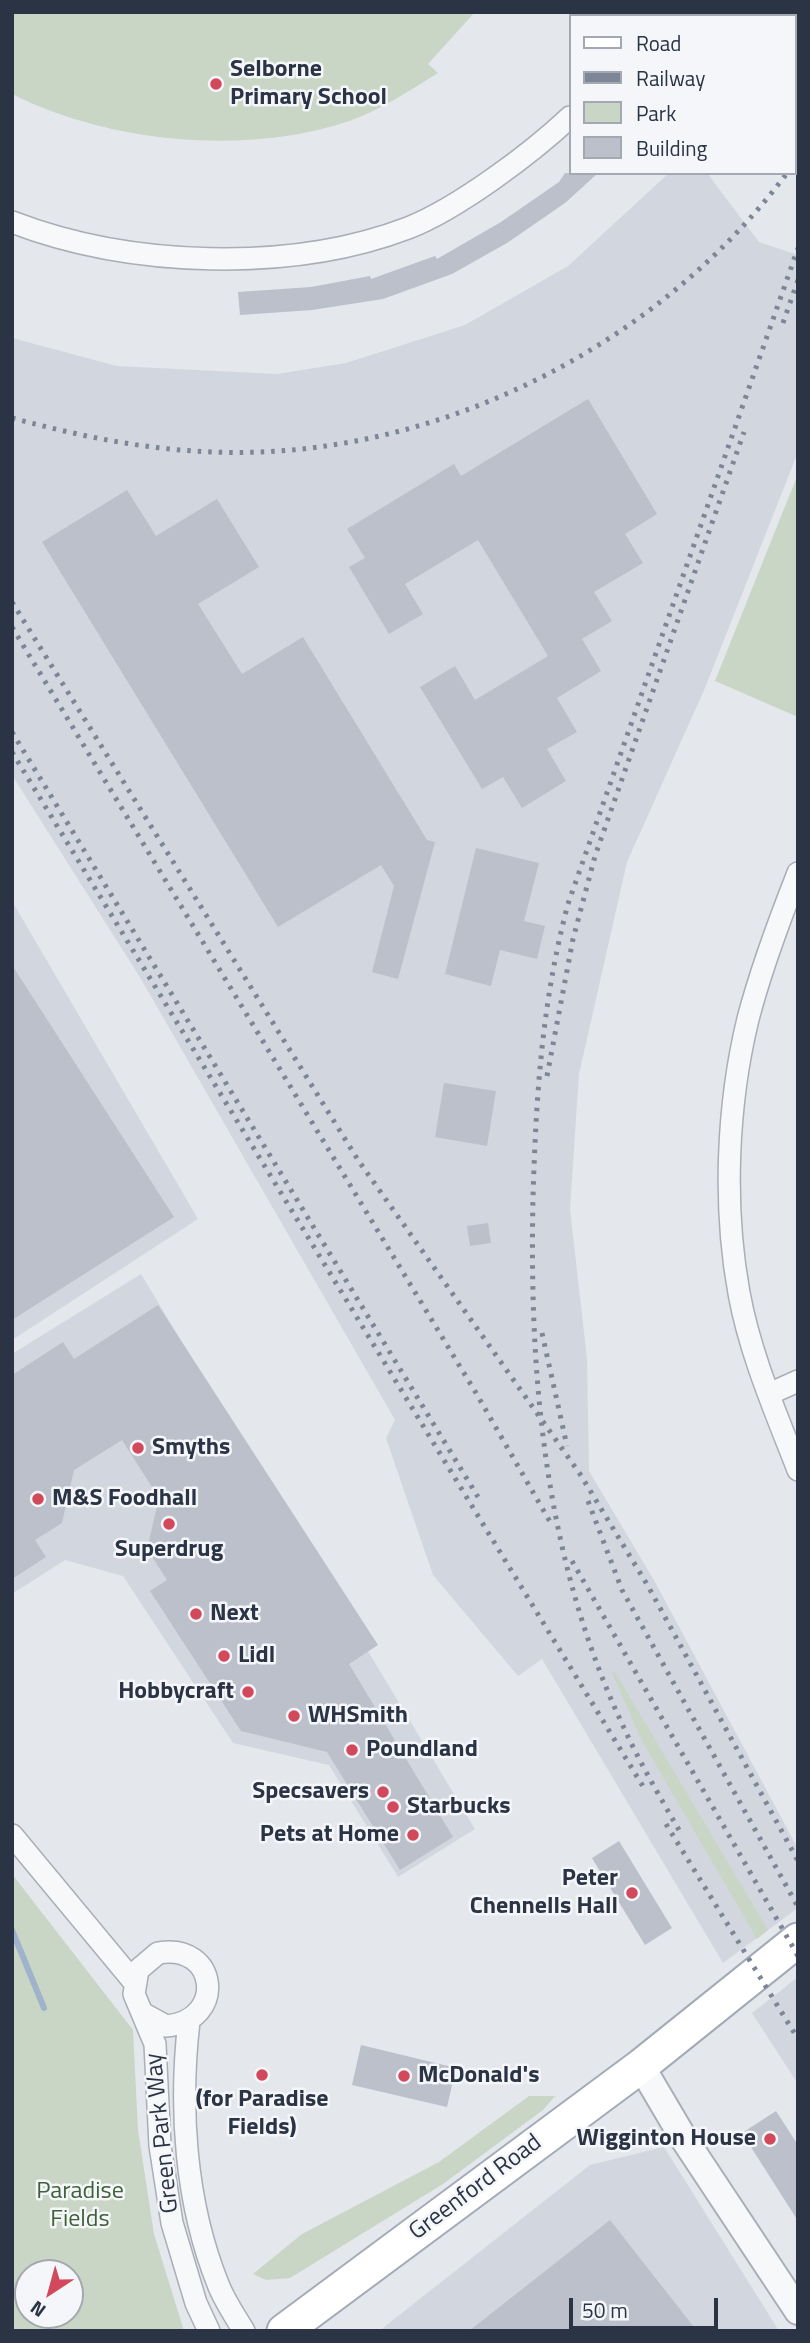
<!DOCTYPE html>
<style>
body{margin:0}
#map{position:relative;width:810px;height:2343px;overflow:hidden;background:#e4e7ec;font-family:"Titillium Web",sans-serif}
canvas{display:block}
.frame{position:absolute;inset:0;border:14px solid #2b3445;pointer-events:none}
.legend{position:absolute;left:569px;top:14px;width:228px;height:161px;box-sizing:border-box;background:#f4f6f9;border:2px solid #a4a8b1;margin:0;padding:9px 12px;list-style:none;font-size:21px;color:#2b3445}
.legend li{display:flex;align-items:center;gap:14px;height:35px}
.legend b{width:35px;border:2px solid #a4a8b1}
.north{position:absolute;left:14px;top:2259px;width:70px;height:70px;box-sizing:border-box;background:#f4f6f9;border:2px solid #a4a8b1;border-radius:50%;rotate:216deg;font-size:19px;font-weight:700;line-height:28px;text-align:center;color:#2b3445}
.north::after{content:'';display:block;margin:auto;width:24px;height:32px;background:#d1495b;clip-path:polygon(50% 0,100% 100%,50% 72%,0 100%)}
.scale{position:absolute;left:569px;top:2298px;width:149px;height:32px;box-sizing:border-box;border:4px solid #2b3445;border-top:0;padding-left:9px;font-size:21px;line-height:24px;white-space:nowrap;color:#2b3445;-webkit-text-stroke:5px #f4f6f9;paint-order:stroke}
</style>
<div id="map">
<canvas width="810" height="2343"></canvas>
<div class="frame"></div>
<ul class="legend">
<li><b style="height:9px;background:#fff"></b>Road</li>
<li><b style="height:9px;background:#7d8696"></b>Railway</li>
<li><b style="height:19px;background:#c9d6c5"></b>Park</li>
<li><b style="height:19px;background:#bbc0ca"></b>Building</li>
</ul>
<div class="north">N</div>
<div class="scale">50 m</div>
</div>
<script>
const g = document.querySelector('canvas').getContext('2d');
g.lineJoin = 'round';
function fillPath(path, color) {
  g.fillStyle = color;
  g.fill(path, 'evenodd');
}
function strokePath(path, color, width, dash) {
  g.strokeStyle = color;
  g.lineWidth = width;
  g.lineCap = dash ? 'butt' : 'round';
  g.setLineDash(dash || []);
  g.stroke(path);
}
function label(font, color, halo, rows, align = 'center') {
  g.font = font + ' "Titillium Web",sans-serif';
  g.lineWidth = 5;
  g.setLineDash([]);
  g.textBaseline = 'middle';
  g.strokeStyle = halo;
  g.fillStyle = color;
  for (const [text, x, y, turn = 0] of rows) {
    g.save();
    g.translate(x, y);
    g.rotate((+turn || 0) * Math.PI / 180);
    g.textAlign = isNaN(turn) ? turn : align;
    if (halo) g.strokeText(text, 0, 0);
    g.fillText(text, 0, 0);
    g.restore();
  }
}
fillPath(new Path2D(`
 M 669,173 L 707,173 L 759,242 L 798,255 L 798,452 L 705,688 L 627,862 L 579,1074 L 570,1209 L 587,1359 L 589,1471 L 655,1582 L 798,1849 L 798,1908 L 723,1963 L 542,1659 L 518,1676 L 433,1575 L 386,1438 L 395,1420 L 141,979 L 12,775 L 12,338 L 117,366 L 277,374 L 346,363 L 465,325 L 568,266 Z
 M 12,901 L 198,1219 L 12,1340 Z
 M 141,1274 L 475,1829 L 398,1877 L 329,1765 L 233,1743 L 123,1576 L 65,1560 L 12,1594 L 12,1354 Z
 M 798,1977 L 798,2084 L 752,2013 Z
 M 664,2147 L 779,2331 L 379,2331 L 590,2165 Z`), '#d2d6de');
fillPath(new Path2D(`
 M 12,12 L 475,12 L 428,64 L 438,73 C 410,90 381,110 349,121 C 246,156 109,143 12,94 Z
 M 798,474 L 798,717 L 715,681 Z
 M 615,1672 L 768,1930 L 757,1939 L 642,1741 L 612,1673 Z
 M 12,1874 L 133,2030 L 138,2130 L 154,2234 L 184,2331 L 12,2331 ZM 28,2273 L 70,2273 L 70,2315 L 28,2315 Z
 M 529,2096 L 555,2096 L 543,2110 L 443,2184 L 290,2278 L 266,2280 L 253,2274 L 302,2234 L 439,2162 Z`), '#c9d6c5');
strokePath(new Path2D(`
 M 12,1930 L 44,2008`), '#9fb4cc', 6);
fillPath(new Path2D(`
 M 565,173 L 598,173 L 565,203 L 507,243 L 452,274 L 383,299 L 312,310 L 240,315 L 238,292 L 311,287 L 370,276 L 371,279 L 435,256 L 437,259 L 501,222 L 559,182 Z
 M 588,399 L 657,514 L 625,534 L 643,563 L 594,592 L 612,621 L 582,639 L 601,671 L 557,698 L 577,732 L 547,749 L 566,781 L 522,808 L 503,777 L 482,789 L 420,687 L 455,666 L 475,700 L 548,656 L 478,540 L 405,584 L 423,614 L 389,634 L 349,567 L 365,558 L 347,529 L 454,464 L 461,476 Z
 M 127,490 L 156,536 L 217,499 L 259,567 L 198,604 L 242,674 L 303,637 L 427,840 L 435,842 L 398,979 L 372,972 L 394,886 L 381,865 L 278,927 L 42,542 Z
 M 476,848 L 539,863 L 524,921 L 545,926 L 537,959 L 500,950 L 491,986 L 445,974 Z
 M 12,965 L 174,1217 L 12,1320 Z
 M 444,1083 L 496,1091 L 487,1146 L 435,1137 Z
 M 488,1223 L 491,1243 L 470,1246 L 467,1226 Z
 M 158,1305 L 378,1645 L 349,1664 L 453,1837 L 400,1870 L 327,1752 L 241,1731 L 150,1591 L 167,1580 L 147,1549 L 159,1498 L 122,1440 L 74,1470 L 62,1523 L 35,1540 L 46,1557 L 12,1579 L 12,1375 L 63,1342 L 74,1359 Z
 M 619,1841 L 672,1928 L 645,1945 L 592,1858 Z
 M 361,2045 L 456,2068 L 447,2107 L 352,2085 Z
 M 776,2111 L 798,2145 L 798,2221 L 742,2133 Z
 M 610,2220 L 697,2331 L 469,2331 Z`), '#bbc0ca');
const minor = new Path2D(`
 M 658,16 L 661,12
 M 12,222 C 129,267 290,273 408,228 C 457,209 532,153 570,117
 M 798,873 C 779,921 761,969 748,1019 C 727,1105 723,1206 739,1293 C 750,1354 776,1413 798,1470
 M 769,1394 L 798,1381
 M 12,1835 L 134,1982
 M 144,2014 L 166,2026 C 227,2021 218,1942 158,1953 L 138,1970 L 134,1994 L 155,2044 L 160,2146 L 172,2223 L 196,2303 L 209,2331
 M 189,2021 C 179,2107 185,2202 218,2284 C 224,2300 235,2316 244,2331`);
const tertiary = new Path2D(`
 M 641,2066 L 684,2139 L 798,2311`);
const primary = new Path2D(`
 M 284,2331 L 641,2066 L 798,1940`);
strokePath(minor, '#a9aeb7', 24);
strokePath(tertiary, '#a9aeb7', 30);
strokePath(primary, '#a3abb8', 37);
strokePath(minor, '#f7f8fa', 21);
strokePath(tertiary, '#f7f8fa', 26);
strokePath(primary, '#fff', 33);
strokePath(new Path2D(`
 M 794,164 L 798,159
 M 783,323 L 798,280
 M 12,418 C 72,434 132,447 194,451 C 419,467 653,353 787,173
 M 12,602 L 358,1160 L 580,1474 L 648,1586 L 798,1861
 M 12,627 L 476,1393 L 553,1527
 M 12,732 L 478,1497
 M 12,752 L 644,1788
 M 547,1076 L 573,939 L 595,856 L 744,432
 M 542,1333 L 567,1446
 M 588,1501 L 622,1590 L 798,1907
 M 572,1561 L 798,1956
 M 666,1824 L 798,2039
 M 679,1830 C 660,1797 640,1763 624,1728 C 545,1561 529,1379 533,1197 C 536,1097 542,1001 568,904 L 798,248`), '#7d8696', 5, [3.5, 7]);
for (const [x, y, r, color] of [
 [216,84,7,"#d1495b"],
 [138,1448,7,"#d1495b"],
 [38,1499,7,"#d1495b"],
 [169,1524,7,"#d1495b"],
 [196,1614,7,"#d1495b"],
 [224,1656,7,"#d1495b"],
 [248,1692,7,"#d1495b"],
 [294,1716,7,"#d1495b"],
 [352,1750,7,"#d1495b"],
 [383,1792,7,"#d1495b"],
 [393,1807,7,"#d1495b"],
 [413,1835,7,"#d1495b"],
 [632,1893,7,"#d1495b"],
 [262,2075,7,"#d1495b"],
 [404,2076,7,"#d1495b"],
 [770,2139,7,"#d1495b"]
]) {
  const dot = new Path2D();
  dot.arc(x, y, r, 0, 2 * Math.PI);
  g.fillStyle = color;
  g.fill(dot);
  strokePath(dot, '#f4f6f9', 2.5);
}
label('bold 24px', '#2b3445', '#f4f6f9', [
 ["Selborne",230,70],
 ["Primary School",230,98],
 ["Smyths",152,1448],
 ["M&S Foodhall",52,1499],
 ["Superdrug",169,1550,"center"],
 ["Next",210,1614],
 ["Lidl",238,1656],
 ["Hobbycraft",234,1692,"right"],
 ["WHSmith",308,1716],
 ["Poundland",366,1750],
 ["Specsavers",369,1792,"right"],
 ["Starbucks",407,1807],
 ["Pets at Home",399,1835,"right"],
 ["Peter",618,1879,"right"],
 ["Chennells Hall",618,1907,"right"],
 ["McDonald's",418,2076],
 ["(for Paradise",262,2100,"center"],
 ["Fields)",262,2128,"center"],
 ["Wigginton House",756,2139,"right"]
], 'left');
label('24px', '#2b3445', '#f4f6f9', [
 ["Green Park Way",163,2133,-96],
 ["Greenford Road",476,2188,-37]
]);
label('24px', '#3f6138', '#f4f6f9', [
 ["Paradise",80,2192],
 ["Fields",80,2220]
]);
</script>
